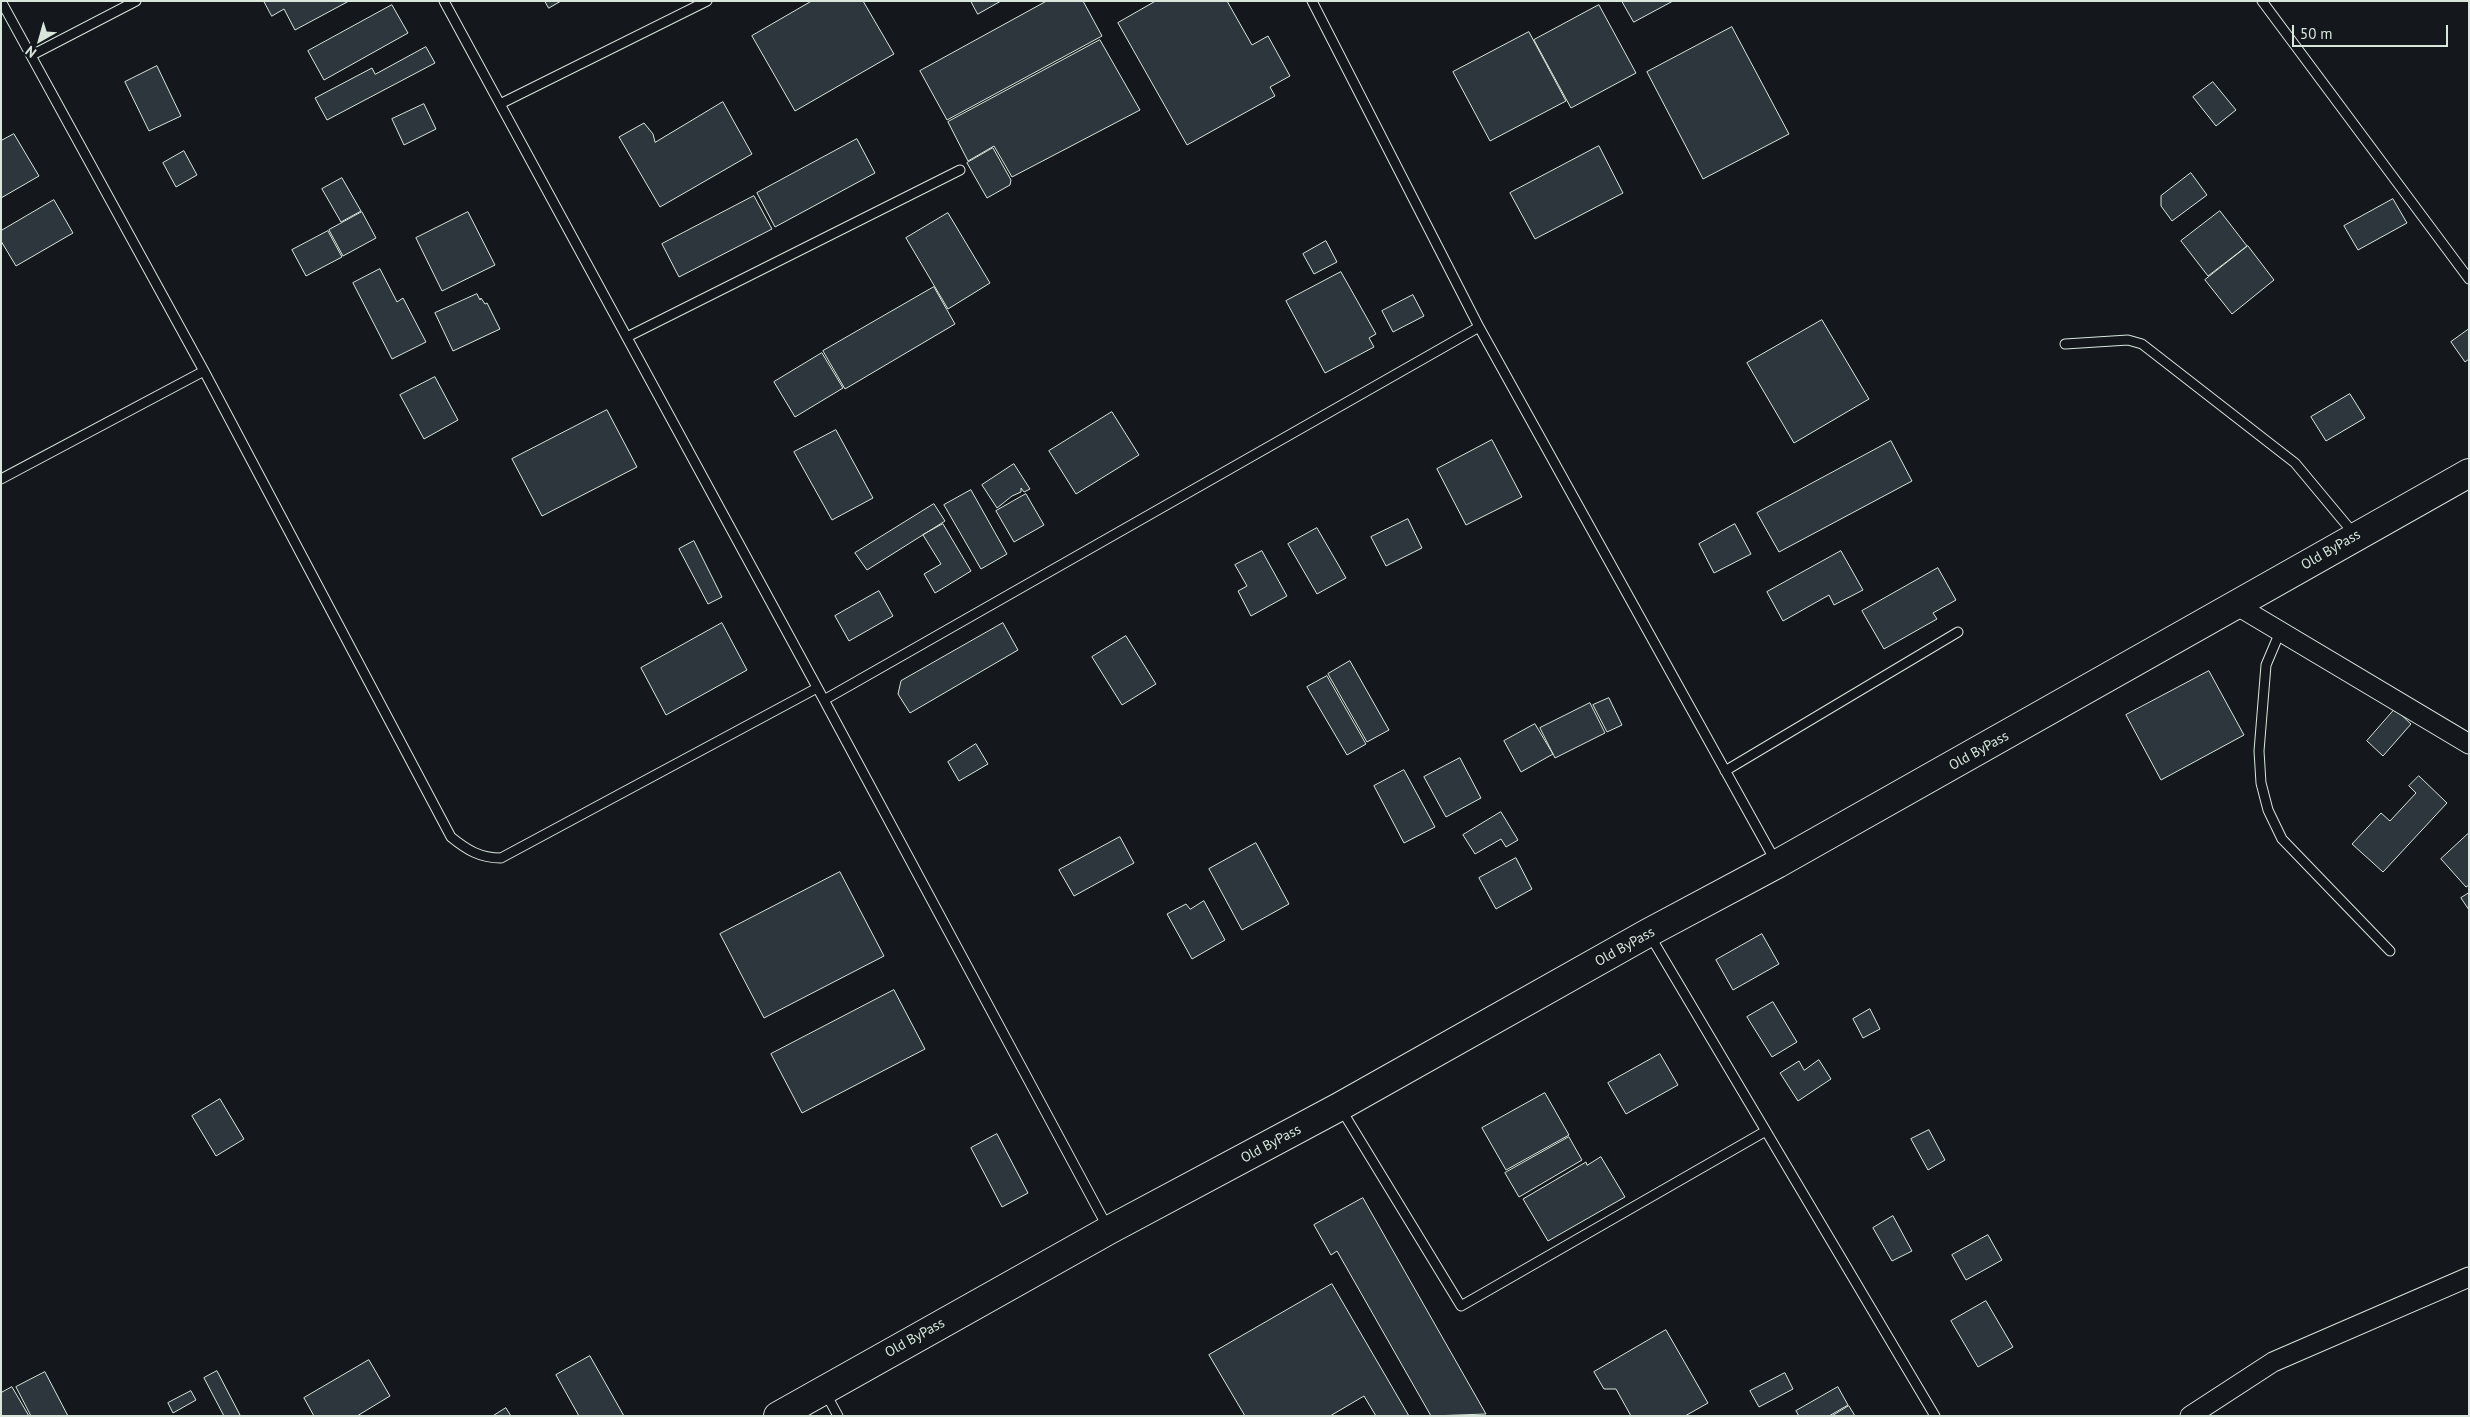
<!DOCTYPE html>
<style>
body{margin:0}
#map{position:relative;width:2470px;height:1417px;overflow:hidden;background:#14181c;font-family:"PT Sans",sans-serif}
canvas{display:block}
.frame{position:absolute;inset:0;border:2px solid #d8e6dc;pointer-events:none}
.north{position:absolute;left:15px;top:15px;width:50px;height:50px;-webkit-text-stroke:4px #14181c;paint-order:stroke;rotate:218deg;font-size:14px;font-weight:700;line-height:20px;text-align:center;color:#d8e6dc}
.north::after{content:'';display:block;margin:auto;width:18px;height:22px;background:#d8e6dc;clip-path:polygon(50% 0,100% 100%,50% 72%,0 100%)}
.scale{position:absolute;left:2292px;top:25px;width:156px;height:22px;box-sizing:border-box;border:2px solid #d8e6dc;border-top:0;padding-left:6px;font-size:15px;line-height:18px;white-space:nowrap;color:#d8e6dc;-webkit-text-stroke:4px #14181c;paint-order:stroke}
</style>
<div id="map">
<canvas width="2470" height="1417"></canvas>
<div class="frame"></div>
<div class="north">N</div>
<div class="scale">50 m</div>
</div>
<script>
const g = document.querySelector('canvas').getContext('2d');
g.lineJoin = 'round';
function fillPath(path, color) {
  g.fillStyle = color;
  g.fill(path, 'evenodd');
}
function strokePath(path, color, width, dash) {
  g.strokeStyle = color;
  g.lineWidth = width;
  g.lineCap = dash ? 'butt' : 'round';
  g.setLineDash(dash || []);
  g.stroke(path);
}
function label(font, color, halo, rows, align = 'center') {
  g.font = font + ' "PT Sans",sans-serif';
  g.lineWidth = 4;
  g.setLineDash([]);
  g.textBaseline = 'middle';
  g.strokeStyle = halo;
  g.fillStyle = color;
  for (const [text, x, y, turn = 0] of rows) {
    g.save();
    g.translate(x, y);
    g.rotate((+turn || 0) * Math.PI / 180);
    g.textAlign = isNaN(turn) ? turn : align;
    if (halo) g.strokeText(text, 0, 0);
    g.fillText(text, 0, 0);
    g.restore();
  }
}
const building = new Path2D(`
 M 264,1 L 349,1 L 295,30 L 284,9 L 272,16 Z
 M 545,1 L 561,1 L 549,8 Z
 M 812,1 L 863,1 L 894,54 L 795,111 L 752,36 Z
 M 971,1 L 1001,1 L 978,14 Z
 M 1047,1 L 1083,1 L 1102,36 L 947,120 L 920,71 Z
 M 1156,1 L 1227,1 L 1252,45 L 1268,36 L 1290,76 L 1270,87 L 1275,96 L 1187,145 L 1118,23 Z
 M 1622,1 L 1673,1 L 1634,22 Z
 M 392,5 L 408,33 L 324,80 L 308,51 Z
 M 1599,5 L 1636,73 L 1571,108 L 1534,40 Z
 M 1732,27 L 1789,134 L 1703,179 L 1647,72 Z
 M 1529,32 L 1566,101 L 1490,141 L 1453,72 Z
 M 1100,40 L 1140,110 L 1012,177 L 994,146 L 968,161 L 948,122 Z
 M 426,47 L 435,63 L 327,120 L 315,98 L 372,68 L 375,74 Z
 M 157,66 L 181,116 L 149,131 L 125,82 Z
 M 2213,82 L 2236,110 L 2216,126 L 2193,97 Z
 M 723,102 L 752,154 L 660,207 L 619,137 L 644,123 L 653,134 L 655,142 Z
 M 424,104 L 436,129 L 404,145 L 392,119 Z
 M 14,134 L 39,176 L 1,198 L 1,141 Z
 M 857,139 L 875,173 L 775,227 L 757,193 Z
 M 1599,146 L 1623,193 L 1535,239 L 1510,193 Z
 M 993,148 L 1011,180 L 1010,185 L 987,198 L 967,163 Z
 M 184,151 L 197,175 L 176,187 L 163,163 Z
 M 2191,173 L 2207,195 L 2172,221 L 2161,206 L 2161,196 Z
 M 342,178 L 361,211 L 341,222 L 322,189 Z
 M 754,196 L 772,229 L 679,277 L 662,244 Z
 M 2393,199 L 2407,223 L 2358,250 L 2344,226 Z
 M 54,200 L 73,233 L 16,266 L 1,241 L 1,231 Z
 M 2220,211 L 2247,246 L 2208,276 L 2181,241 Z
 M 362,212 L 376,238 L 343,256 L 329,230 Z
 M 468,212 L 495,265 L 442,291 L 416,238 Z
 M 948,213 L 990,283 L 948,309 L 906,238 Z
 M 328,231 L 342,257 L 306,276 L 292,250 Z
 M 1326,241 L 1337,262 L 1314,274 L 1303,254 Z
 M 2248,246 L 2274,280 L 2232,314 L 2205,280 Z
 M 380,269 L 397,302 L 403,298 L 426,342 L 392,359 L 353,283 Z
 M 1341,272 L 1376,334 L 1369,338 L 1374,347 L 1325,373 L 1286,301 Z
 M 934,287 L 955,324 L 845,389 L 823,351 Z
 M 477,294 L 480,300 L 481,298 L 485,304 L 487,303 L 500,329 L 453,351 L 435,313 Z
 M 1413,295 L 1424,316 L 1393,332 L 1382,311 Z
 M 1822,320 L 1869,399 L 1794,443 L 1747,363 Z
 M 2469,329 L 2469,359 L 2465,362 L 2451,342 Z
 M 822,353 L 843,388 L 795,417 L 774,382 Z
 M 435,377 L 458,420 L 424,439 L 400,395 Z
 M 2350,394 L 2365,418 L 2326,441 L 2311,417 Z
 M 607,410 L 637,467 L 542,516 L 512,459 Z
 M 1112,412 L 1139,455 L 1076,494 L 1049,451 Z
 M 836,430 L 873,498 L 832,520 L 794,452 Z
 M 1492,440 L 1522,497 L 1466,525 L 1437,469 Z
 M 1891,441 L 1912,481 L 1779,552 L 1757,513 Z
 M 1014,464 L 1030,489 L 1024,492 L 1021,488 L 1021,492 L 1012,496 L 997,508 L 982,485 Z
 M 971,490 L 1007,554 L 981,569 L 944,505 Z
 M 1026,494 L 1044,525 L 1014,542 L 996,511 Z
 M 934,504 L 945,521 L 867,570 L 855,553 Z
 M 1408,519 L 1422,548 L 1386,566 L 1371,537 Z
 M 943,524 L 971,571 L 935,593 L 924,574 L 941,564 L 923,535 Z
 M 1735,524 L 1751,554 L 1714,573 L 1699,544 Z
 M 1317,528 L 1346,578 L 1317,594 L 1288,544 Z
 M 694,541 L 722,597 L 708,604 L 679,549 Z
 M 1262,551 L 1287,596 L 1251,616 L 1238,591 L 1247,586 L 1235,565 Z
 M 1841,551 L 1863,590 L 1834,605 L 1829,595 L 1783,621 L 1767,592 Z
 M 1938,568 L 1956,600 L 1933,613 L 1937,619 L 1884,649 L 1862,611 Z
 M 879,591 L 893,616 L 849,641 L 835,616 Z
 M 722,623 L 747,670 L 666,715 L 641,668 Z
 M 1003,623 L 1018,650 L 910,713 L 898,694 L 901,681 Z
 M 1126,636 L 1156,684 L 1122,705 L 1092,657 Z
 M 1350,661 L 1389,730 L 1367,742 L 1328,674 Z
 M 2209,671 L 2244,735 L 2161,780 L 2126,715 Z
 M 1327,676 L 1366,744 L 1347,755 L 1307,687 Z
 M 1609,698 L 1622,725 L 1607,732 L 1593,705 Z
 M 1590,703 L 1605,733 L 1555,758 L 1540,728 Z
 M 2395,709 L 2411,724 L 2383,756 L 2367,741 Z
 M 1535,724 L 1553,754 L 1521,772 L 1504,741 Z
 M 976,744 L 988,764 L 959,781 L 948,762 Z
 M 1460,758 L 1481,798 L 1446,817 L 1424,777 Z
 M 1404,770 L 1435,827 L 1404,843 L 1374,786 Z
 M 2419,776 L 2447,803 L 2383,872 L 2352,844 L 2381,813 L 2390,821 L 2416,793 L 2409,786 Z
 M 1501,812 L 1518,840 L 1506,847 L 1501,839 L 1475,854 L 1463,835 Z
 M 2469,833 L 2469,885 L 2466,887 L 2441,859 Z
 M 1120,837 L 1134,863 L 1074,896 L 1059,870 Z
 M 1256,843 L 1289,904 L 1242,930 L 1209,869 Z
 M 1516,858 L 1532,889 L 1496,909 L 1479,878 Z
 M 840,872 L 884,956 L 764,1018 L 720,934 Z
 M 2469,893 L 2469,910 L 2461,898 Z
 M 1204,901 L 1225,940 L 1192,959 L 1167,914 L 1186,904 L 1190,909 Z
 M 1762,934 L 1779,964 L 1733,990 L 1716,960 Z
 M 894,990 L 925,1049 L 802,1113 L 771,1054 Z
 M 1773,1002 L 1797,1042 L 1772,1057 L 1747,1017 Z
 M 1870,1009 L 1880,1029 L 1863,1038 L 1853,1019 Z
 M 1660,1054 L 1678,1085 L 1626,1114 L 1608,1083 Z
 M 1819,1060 L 1831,1079 L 1798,1101 L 1780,1073 L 1799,1061 L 1804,1070 Z
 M 1545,1093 L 1569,1135 L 1506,1170 L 1482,1128 Z
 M 220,1099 L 244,1139 L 216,1156 L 192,1116 Z
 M 1929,1130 L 1945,1160 L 1928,1170 L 1911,1139 Z
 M 997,1134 L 1028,1193 L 1002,1207 L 971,1148 Z
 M 1569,1137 L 1582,1160 L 1519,1197 L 1505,1173 Z
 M 1601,1157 L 1625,1197 L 1548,1241 L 1523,1199 L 1586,1162 L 1587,1165 Z
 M 1363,1198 L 1486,1414 L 1431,1416 L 1337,1251 L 1331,1255 L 1314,1225 Z
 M 1893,1216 L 1912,1251 L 1892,1261 L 1873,1228 Z
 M 1988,1235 L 2002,1260 L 1966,1280 L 1952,1255 Z
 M 1332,1284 L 1409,1416 L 1376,1416 L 1364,1396 L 1330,1416 L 1245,1416 L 1209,1355 Z
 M 1986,1301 L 2013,1347 L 1978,1367 L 1951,1321 Z
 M 1666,1330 L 1708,1403 L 1685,1416 L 1631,1416 L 1616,1389 L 1604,1389 L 1594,1372 Z
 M 590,1356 L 624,1416 L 579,1416 L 556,1375 Z
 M 369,1360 L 390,1396 L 357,1416 L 314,1416 L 304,1398 Z
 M 217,1371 L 240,1415 L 238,1416 L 224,1416 L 204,1378 Z
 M 45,1372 L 68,1416 L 31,1416 L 16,1387 Z
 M 1785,1373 L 1793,1389 L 1759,1407 L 1750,1391 Z
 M 12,1387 L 29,1416 L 1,1416 L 1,1393 Z
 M 1838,1387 L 1848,1405 L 1829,1416 L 1799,1416 L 1796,1411 Z
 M 191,1391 L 196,1400 L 173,1413 L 168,1403 Z
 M 1849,1406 L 1855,1416 L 1832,1416 Z
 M 506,1408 L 511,1416 L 493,1416 Z`);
fillPath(building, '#2c363c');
strokePath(building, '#d8e6dc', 1);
const service = new Path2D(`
 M 1,1 L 204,371 L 451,837 C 467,850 480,858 501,858 L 817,688
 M 444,1 L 824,700 L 1108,1228
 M 1312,1 L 1479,327 L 1776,862
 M 2262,1 L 2469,279
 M 32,55 L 136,1
 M 500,104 L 707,1
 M 627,337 L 960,170
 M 2065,344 L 2128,340 L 2142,344 L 2295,463 L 2355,535
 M 1,479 L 204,371
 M 2280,632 L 2266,665 L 2259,751 L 2261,783 L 2268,810 L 2282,839 L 2390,951
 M 824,700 L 1479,327
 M 1725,771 L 1958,632
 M 1649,934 L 1935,1416
 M 1341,1109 L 1461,1306 L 1764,1132
 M 825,1392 L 838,1416`);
const minor = new Path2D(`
 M 2236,605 L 2469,744
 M 2190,1416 L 2273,1362 L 2469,1277`);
const primary = new Path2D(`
 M 778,1416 L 1109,1230 L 1339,1107 L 1648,933 L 1777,864 L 2469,473`);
strokePath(service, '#d8e6dc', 11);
strokePath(minor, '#d8e6dc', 21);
strokePath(primary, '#d8e6dc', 30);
strokePath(service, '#14181c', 9);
strokePath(minor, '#14181c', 19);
strokePath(primary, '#14181c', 28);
label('14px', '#d8e6dc', '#14181c', [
 ["Old ByPass",2331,550,-30],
 ["Old ByPass",1979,751,-29],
 ["Old ByPass",1625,947,-29],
 ["Old ByPass",1271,1144,-28],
 ["Old ByPass",915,1338,-29]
]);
</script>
